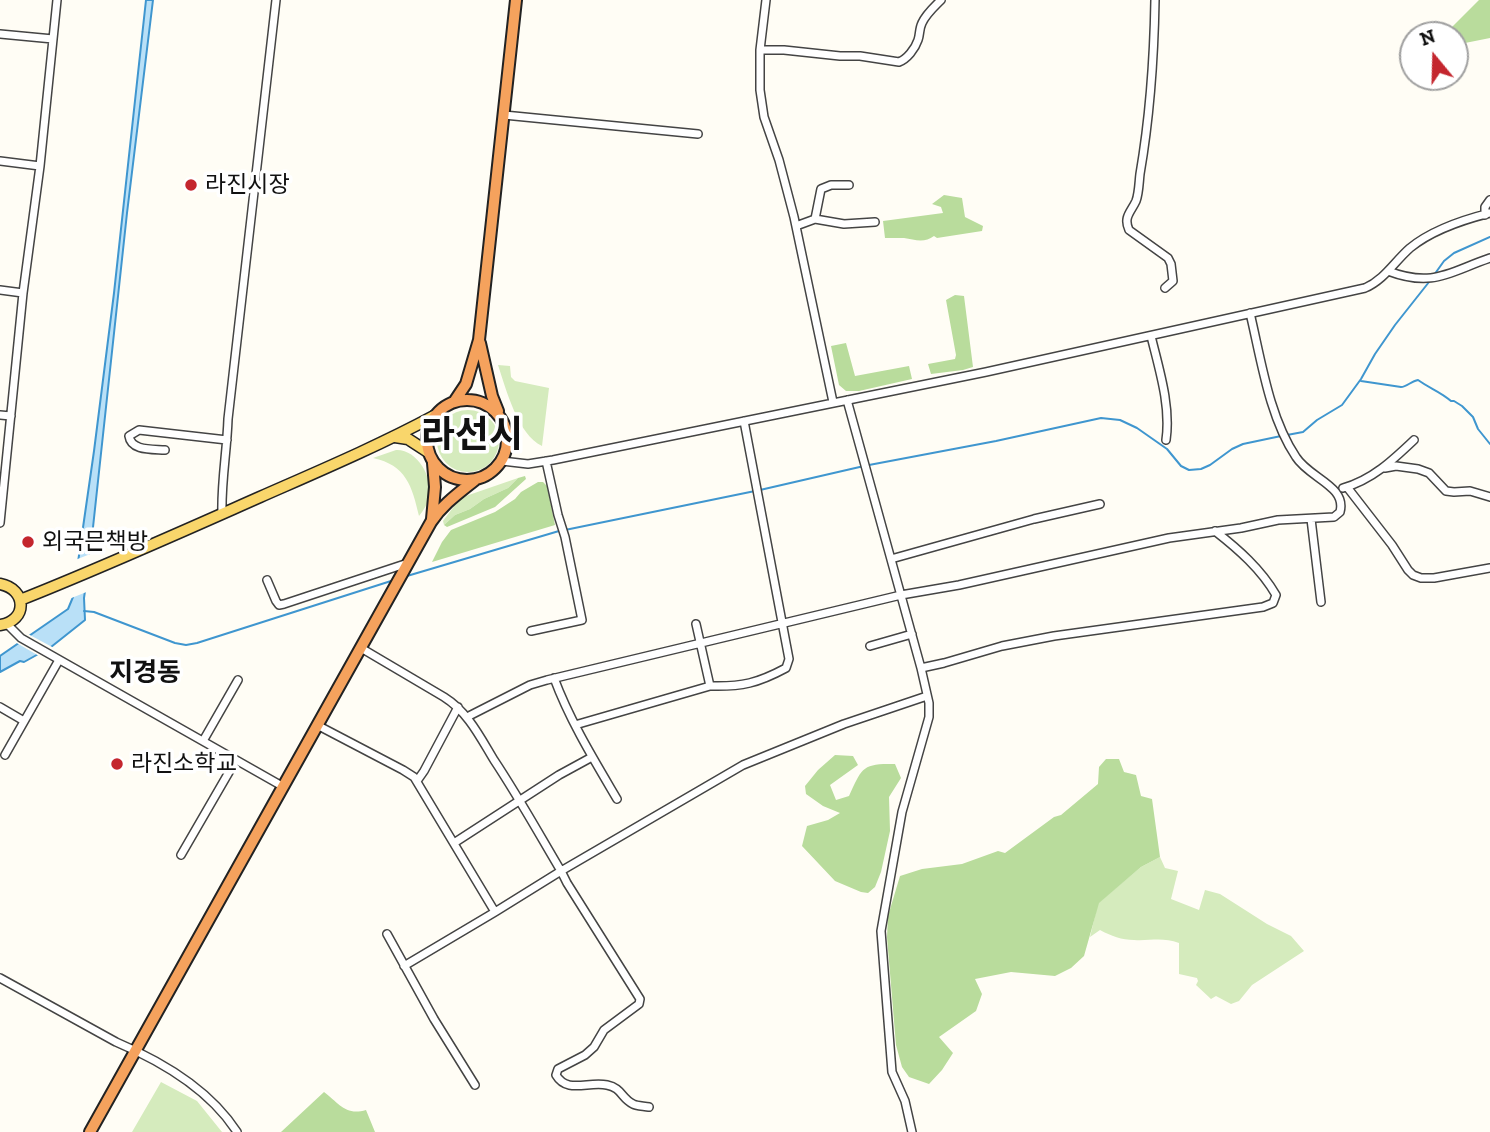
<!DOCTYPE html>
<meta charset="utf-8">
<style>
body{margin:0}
#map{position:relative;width:1490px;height:1132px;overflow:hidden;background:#fffdf5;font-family:"Zilla Slab",serif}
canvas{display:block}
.north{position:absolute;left:1399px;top:21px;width:70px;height:70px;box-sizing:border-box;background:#fff;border:2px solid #a0a0a0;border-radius:50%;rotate:341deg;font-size:19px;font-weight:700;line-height:28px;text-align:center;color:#111}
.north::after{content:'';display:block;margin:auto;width:24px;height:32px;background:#c4262e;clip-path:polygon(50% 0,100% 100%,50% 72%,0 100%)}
</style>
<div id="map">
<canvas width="1490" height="1132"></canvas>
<div class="north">N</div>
</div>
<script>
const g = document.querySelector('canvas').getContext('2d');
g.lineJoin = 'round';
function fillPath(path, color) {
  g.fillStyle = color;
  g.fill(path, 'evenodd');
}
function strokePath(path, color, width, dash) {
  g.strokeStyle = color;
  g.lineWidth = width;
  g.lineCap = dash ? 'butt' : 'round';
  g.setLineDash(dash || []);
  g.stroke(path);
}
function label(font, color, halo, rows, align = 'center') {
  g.font = font + ' "Zilla Slab","Noto Sans KR",serif';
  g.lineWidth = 7;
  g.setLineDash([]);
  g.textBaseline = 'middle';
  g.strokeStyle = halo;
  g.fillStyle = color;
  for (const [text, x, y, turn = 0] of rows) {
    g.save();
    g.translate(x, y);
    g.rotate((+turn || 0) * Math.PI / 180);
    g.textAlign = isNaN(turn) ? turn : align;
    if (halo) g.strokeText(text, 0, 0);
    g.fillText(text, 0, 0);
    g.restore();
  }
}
fillPath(new Path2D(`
 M 498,365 L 510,366 L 511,377 L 515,381 L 549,388 L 542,446 C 518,435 506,389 498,365 Z
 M437 441a31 31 0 1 1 62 0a31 31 0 1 1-62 0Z
 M 396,450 C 417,449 433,477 429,496 C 428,504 423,511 419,516 C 412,486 406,465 373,458 Z
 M 518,478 L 508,488 L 484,499 L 470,509 L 455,515 L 444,525 L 443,521 L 455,505 L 463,497 Z
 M 1160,857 L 1165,868 L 1178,871 L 1171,899 L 1199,910 L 1205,890 L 1220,894 L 1267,924 L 1291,936 L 1304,951 L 1252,985 L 1239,1001 L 1231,1004 L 1216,996 L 1211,999 L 1196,985 L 1198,981 L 1197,978 L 1179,974 L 1179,943 C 1163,937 1150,941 1134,940 C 1122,940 1111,936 1100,930 L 1090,937 L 1098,903 L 1141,867 Z
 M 161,1082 L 197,1101 L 222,1132 L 132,1132 Z`), '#d5ebbd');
fillPath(new Path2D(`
 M 1479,0 L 1490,0 L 1490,38 L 1455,45 L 1455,35 L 1450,35 L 1450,29 Z
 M 944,195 L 962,198 L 965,217 L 983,226 L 982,231 L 937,238 L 934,236 C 925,243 915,240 904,238 C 898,238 891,238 885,238 L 883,221 L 943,213 L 941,207 L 932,204 Z
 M 955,295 L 964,296 L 973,367 L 963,370 L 931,374 L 928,364 L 955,359 L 956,355 L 946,300 Z
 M 846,343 L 855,376 L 909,366 L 912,379 L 859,391 L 846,391 L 839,385 L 831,346 Z
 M 525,476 L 526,479 L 495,507 L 447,527 L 444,525 L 455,515 L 470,509 L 484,499 L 508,488 L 518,478 Z
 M 538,482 L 543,482 L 547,486 L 555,525 L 432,562 L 442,542 L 451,530 L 495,512 L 515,499 L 521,492 Z
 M 835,755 L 853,756 L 858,765 L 830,785 L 836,800 L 849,796 C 862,768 862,763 895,764 L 901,778 L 889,797 L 890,831 L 881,872 L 875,887 L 868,893 L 861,892 L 835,881 L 802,846 L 807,826 L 828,820 L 840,813 L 823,806 L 806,794 L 805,786 L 818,770 Z
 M 1106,759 L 1119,759 L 1124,772 L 1136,775 L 1141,796 L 1152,799 L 1160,857 L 1141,867 L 1099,903 L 1084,956 L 1071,968 L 1055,976 L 1011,972 L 975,979 L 982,994 L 976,1011 L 939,1037 L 953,1053 L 942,1070 L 929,1084 L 909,1077 L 902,1067 L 896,1045 L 887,937 L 888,916 L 900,876 L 922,869 L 962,864 L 998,851 L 1005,853 L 1054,817 L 1061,815 L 1098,784 L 1099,767 Z
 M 324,1092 C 339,1103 345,1116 366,1110 L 375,1132 L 281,1132 Z`), '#b9dc9c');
const water = new Path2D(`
 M 146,0 L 153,0 L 127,213 L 90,555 L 84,598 L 85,620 L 51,647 L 24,662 L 20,661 L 0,672 L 0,656 L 68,609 L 73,597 L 94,451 L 114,293 Z`);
fillPath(water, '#b9e0f7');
strokePath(water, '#3f96cf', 2);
fillPath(new Path2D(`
 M 93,553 L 89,591 L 69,599 L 75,560 Z
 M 28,634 L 54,648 L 39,656 L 15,642 Z`), '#fffdf5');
strokePath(new Path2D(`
 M 1434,275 L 1444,261 L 1454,253 L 1490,237
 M 1361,381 L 1401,387 C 1407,387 1411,381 1418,380 C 1429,388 1441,392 1451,401 L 1454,401 L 1462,406 L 1473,417 L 1478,429 L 1490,444
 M 1287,435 L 1303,432 L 1317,420 L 1342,405 L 1361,379 L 1375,354 L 1395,325 L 1429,282
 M 869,465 L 996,441 L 1101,418 L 1120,420 L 1137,428 L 1167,449 L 1181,466 L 1189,470 L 1201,469 L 1210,465 L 1232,449 L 1243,444 L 1281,436
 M 760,490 L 864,466
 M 565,530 L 755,491
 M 407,576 L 559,531
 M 84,611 L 94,612 L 175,643 L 186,645 L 197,643 L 391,581`), '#3f96cf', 2);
const minor = new Path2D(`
 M 766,0 L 760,50 L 760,90 L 764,117 L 779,160 L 794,217 L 833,402
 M 1155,0 C 1154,59 1150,116 1140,174 C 1139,182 1139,193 1136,201 C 1131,212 1123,217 1129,230 L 1168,258 L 1171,264 L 1173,281 L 1165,288
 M 0,34 L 53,39
 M 760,50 L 784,50 L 840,56 L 860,56 L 899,62 C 907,59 915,49 918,40 C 920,35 919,29 922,23 C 926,14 934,7 941,0
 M 504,115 L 698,134
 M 0,161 L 40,166
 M 1485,215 L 1485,207 L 1490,200
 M 815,219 L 821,189 L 831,185 L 849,185
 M 796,226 L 815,219 L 844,224 L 875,222
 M 1388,271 C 1433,288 1449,272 1490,258
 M 0,290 L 23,293
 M 1151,336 C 1159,369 1171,406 1166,440
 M 847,400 L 921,668 L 929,703 L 929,717 L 902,812 L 881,931 L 892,1072 L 905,1101 L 912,1132
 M 0,415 L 11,416
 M 165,450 C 152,449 131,451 129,436 L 139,430 L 227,440
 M 502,461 L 528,464 L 553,460 L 986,372 L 1365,288 C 1384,280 1395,261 1410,248 C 1432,230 1462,220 1490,213
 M 1385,468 L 1396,466 L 1418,469 L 1429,473 L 1446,491 L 1454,492 L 1470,491 L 1490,497
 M 1347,487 L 1392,545 L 1408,570 L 1413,575 L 1421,578 L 1434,578 L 1490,568
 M 1343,488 C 1372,480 1393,460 1414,440
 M 222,514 C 221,482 227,451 228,419 L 276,0
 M 1311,519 L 1321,602
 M 0,523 L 23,293 L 40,166 L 57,0
 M 891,559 L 1034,519 L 1100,504
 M 267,580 L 276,601 L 279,605 L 284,604 L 408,563
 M 7,624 L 21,638 L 282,786
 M 696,624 L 710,686 C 742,687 758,683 786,668 L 789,659 L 744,421
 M 531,631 L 582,620 L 565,537 L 558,515 L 546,461
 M 870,646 L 912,634
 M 361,648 L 444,697 C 468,712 480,737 494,760 C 518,796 539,834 561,871 L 567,883 L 640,999 L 639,1004 L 604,1030 L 594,1047 L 585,1055 L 558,1069 L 556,1075 C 567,1094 588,1081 607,1085 C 622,1088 621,1098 633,1104 C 636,1106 644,1106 649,1107
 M 921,668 L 944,663 L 1002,646 L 1054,636 L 1263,607 L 1273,603 L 1276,595 C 1261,569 1238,549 1215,531
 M 554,678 C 570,721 594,760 617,799
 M 0,707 L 24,721
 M 467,717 L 530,685 L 547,680 L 901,595 L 959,585 L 1169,538 L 1241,528 L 1278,520 L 1334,517 L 1340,512 C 1347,486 1309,478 1296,457 C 1269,417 1261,359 1250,313
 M 317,725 L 403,770 L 414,777 L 495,912
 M 575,725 L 710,686
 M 203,741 L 238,680
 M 5,755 L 59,660
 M 417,781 L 424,771 L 458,707
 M 454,843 L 559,775 L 592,757
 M 181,855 L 236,760
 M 387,934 L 434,1019 L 475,1085
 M 404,966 L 495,912 L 561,871 L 743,765 L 844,724 L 927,696
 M 0,978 L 116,1042 C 161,1061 210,1090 237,1132`);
const major = new Path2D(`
 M 395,437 L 408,439 L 428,452
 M 0,584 C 27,589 28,621 0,625
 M 20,600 C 101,568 181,532 260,497 C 319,471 378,446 434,416`);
const highway = new Path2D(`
 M 480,343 L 492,396 L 498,411
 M427 440a40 40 0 1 1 80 0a40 40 0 1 1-80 0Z
 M 454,402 L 466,384 L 479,340 L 516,0
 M 432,519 L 435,487 L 433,463
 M 90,1132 L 431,522 C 443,504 459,493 475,480`);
strokePath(minor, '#444', 10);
strokePath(major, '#222', 13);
strokePath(highway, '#222', 14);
strokePath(minor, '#fff', 7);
strokePath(major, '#f9d66b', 10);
strokePath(highway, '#f5a25d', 10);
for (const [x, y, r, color] of [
 [191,185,7,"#c4262e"],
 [28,542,7,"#c4262e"],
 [117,764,7,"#c4262e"]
]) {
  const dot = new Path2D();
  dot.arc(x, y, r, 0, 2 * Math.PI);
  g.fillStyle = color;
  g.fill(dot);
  strokePath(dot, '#fff', 2.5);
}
label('23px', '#111', '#fff', [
 ["라진시장",205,185],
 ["외국믄책방",42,542],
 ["라진소학교",131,764]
], 'left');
label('bold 26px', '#111', '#fff', [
 ["지경동",145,674]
]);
label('bold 37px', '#111', '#fff', [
 ["라선시",472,436]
]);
</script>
